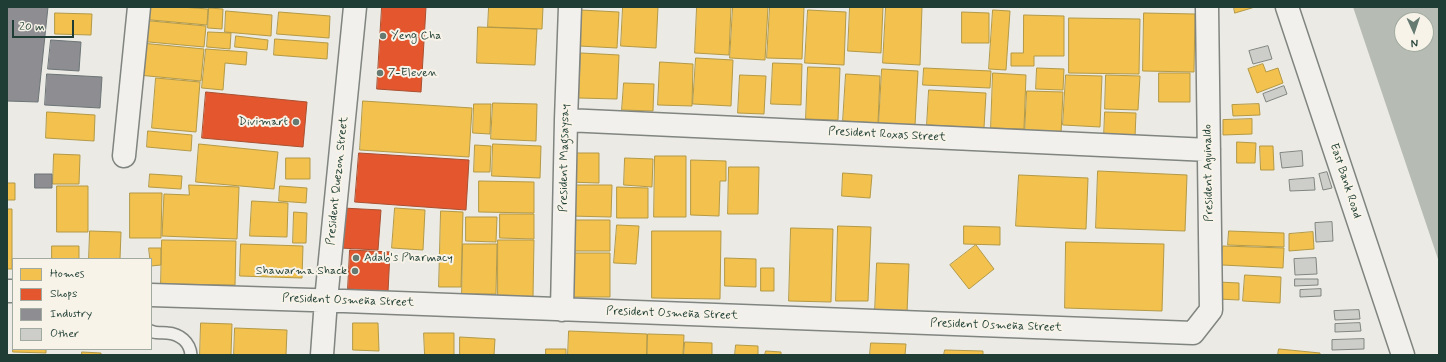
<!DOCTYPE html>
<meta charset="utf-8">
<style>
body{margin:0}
#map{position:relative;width:1446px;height:362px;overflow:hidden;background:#ebeae4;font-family:Mynerve,sans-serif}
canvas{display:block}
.frame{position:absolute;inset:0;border:8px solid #1f3d34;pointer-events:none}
.legend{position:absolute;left:12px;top:258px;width:140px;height:92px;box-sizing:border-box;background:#f7f3e8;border:1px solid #a1aaa0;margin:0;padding:5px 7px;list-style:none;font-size:12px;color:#1f3d34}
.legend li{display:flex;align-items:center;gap:8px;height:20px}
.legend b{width:20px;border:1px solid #a1aaa0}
.north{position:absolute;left:1394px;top:12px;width:40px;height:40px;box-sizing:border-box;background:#f7f3e8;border:1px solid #a1aaa0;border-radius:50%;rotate:177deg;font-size:11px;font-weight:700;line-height:16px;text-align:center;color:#1f3d34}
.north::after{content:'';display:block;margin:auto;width:14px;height:18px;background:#667a72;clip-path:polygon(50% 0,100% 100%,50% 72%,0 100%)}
.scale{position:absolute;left:12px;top:20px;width:62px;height:18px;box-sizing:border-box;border:2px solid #1f3d34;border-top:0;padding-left:5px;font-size:12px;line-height:14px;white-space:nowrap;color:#1f3d34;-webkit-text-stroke:3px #f7f3e8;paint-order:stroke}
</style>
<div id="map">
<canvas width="1446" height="362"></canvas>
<div class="frame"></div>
<ul class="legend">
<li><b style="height:11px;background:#f2c14e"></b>Homes</li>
<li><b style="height:11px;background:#e4572e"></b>Shops</li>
<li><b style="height:11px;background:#8d8d92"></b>Industry</li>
<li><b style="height:11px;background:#cdceca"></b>Other</li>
</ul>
<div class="north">N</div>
<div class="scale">20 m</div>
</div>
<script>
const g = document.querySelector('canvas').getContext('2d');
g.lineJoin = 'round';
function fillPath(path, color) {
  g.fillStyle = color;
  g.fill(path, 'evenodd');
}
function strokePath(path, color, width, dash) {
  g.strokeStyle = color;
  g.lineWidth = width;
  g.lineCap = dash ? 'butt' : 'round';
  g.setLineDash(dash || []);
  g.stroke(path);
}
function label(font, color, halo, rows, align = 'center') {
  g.font = font + ' Mynerve,sans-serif';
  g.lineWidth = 4;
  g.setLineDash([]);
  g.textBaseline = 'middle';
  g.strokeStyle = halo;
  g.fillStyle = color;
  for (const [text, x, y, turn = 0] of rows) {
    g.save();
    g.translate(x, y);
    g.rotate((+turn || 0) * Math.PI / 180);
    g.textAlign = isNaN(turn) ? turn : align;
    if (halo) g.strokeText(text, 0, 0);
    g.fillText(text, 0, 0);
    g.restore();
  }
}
fillPath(new Path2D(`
 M 1353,7 L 1439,7 L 1439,262 ZM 1402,20 L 1426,20 L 1426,44 L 1402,44 Z`), '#b6bcb4');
const homes = new Path2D(`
 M 141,7 L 181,7 L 208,9 L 207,25 L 140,19 Z
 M 489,7 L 543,7 L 542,29 L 488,27 Z
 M 623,7 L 658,7 L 656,48 L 621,46 Z
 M 697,7 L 731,7 L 729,55 L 695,53 Z
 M 733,7 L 768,7 L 765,60 L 730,58 Z
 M 770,7 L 804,7 L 802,59 L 767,58 Z
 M 850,7 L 883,7 L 881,53 L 848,51 Z
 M 886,7 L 922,7 L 920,65 L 883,63 Z
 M 1234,7 L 1255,7 L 1235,13 Z
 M 209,8 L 223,9 L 222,29 L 208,28 Z
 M 580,10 L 619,12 L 617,48 L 579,46 Z
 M 808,10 L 846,12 L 844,65 L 805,63 Z
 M 993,10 L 1010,11 L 1006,70 L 989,69 Z
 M 226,11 L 272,15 L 271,36 L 225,32 Z
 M 279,12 L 330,16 L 329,38 L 277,34 Z
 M 962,12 L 989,13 L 989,43 L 962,43 Z
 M 55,13 L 92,14 L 91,35 L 55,34 Z
 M 1144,13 L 1195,14 L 1194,72 L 1143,71 Z
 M 1024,15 L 1064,16 L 1064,56 L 1034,56 L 1034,66 L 1011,66 L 1011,53 L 1023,53 Z
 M 1069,18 L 1140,19 L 1139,74 L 1069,73 Z
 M 140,20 L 206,26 L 204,47 L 138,41 Z
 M 478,27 L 537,29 L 535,65 L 477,63 Z
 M 208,32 L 231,33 L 230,49 L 207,47 Z
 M 236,36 L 268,40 L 267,50 L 235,47 Z
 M 275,39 L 328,43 L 327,59 L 274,55 Z
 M 141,43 L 204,49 L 201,81 L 138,75 Z
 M 206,49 L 247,52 L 246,65 L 225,63 L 223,90 L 202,88 Z
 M 581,53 L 619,55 L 617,99 L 579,98 Z
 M 696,58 L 733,60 L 731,106 L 693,104 Z
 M 660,62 L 693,64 L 692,106 L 658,105 Z
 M 773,63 L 802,64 L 801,105 L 771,104 Z
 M 1263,64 L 1266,72 L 1278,68 L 1283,83 L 1257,93 L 1248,69 Z
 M 808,67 L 840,68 L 838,120 L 806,119 Z
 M 924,68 L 991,71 L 990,88 L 923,85 Z
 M 1037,68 L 1064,69 L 1063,90 L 1036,89 Z
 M 882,69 L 918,71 L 915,125 L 879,123 Z
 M 993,73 L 1026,75 L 1024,129 L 991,128 Z
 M 1159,73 L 1190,73 L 1190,102 L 1159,102 Z
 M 846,74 L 880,76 L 878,123 L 843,121 Z
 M 740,75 L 766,76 L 764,114 L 738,113 Z
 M 1066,75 L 1102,76 L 1100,127 L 1063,125 Z
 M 1106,75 L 1140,76 L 1138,110 L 1105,109 Z
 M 156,78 L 200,82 L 196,132 L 152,128 Z
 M 624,83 L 654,84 L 653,111 L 622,110 Z
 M 929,90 L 986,93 L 984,128 L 927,125 Z
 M 1027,91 L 1063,92 L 1061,134 L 1025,132 Z
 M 363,101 L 472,108 L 469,157 L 360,150 Z
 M 493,103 L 537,104 L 536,141 L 491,139 Z
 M 474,104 L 491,104 L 490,134 L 473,133 Z
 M 1259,104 L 1260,115 L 1233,116 L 1232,105 Z
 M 47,112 L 95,115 L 94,141 L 46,138 Z
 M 1105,112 L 1136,113 L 1135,137 L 1104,137 Z
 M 1252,119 L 1252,134 L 1223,135 L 1223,120 Z
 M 148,131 L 192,135 L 191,151 L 147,147 Z
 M 1237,142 L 1256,143 L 1255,163 L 1237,163 Z
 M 199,144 L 278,152 L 274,189 L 196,182 Z
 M 493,144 L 541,146 L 540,178 L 492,176 Z
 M 475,145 L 491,146 L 490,172 L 474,172 Z
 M 1260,146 L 1273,146 L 1274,170 L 1261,170 Z
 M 569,153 L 599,153 L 599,183 L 568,182 Z
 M 54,154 L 80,155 L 79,184 L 53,184 Z
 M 655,156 L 686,156 L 686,217 L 654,217 Z
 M 286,158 L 310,158 L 310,179 L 286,179 Z
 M 625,158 L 653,159 L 652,187 L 624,185 Z
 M 691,160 L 726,161 L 726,181 L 720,181 L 719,216 L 691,215 Z
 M 729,167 L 759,167 L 758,214 L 728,214 Z
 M 1098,171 L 1187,175 L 1185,231 L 1096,228 Z
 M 843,173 L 872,175 L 870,198 L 842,196 Z
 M 150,174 L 182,176 L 181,189 L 149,187 Z
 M 1019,175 L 1088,178 L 1086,229 L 1016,226 Z
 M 479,181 L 534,182 L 534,213 L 479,212 Z
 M 7,183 L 15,183 L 15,200 L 7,200 Z
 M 189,185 L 239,187 L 237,239 L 162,236 L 164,194 L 189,195 Z
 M 570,185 L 612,185 L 611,217 L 570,216 Z
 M 57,186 L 88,186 L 88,232 L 57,232 Z
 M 280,186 L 307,188 L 306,203 L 279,201 Z
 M 617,187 L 648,188 L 648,218 L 617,218 Z
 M 130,193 L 162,193 L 161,238 L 130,238 Z
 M 252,201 L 288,203 L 287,237 L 250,236 Z
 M 395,208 L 425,210 L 423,250 L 392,248 Z
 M 7,209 L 12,209 L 12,269 L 7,269 Z
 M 441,211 L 463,212 L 461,287 L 439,287 Z
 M 294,212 L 307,213 L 306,243 L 293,243 Z
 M 500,214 L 534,214 L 534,239 L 500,238 Z
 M 466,217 L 497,217 L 496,242 L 466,241 Z
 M 568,220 L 610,220 L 610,251 L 568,251 Z
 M 617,225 L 639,226 L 636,264 L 614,263 Z
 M 838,226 L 871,227 L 868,301 L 836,301 Z
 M 964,226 L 1000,227 L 1000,245 L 964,244 Z
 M 791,228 L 833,229 L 831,302 L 789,301 Z
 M 90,231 L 121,232 L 120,259 L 89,259 Z
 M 652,231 L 721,231 L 720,299 L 652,298 Z
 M 1229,231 L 1284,233 L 1284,247 L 1228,245 Z
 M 1313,232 L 1314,249 L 1289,251 L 1289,234 Z
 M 162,240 L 236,241 L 235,285 L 161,284 Z
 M 498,240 L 534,240 L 533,297 L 498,296 Z
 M 1066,242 L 1164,244 L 1162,311 L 1065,308 Z
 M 241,244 L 303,246 L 302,278 L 240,276 Z
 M 463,244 L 497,244 L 496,294 L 462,294 Z
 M 976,245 L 994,269 L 969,289 L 950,265 Z
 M 52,246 L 79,246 L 79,259 L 52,259 Z
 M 1223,246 L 1284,248 L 1283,268 L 1222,265 Z
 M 149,248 L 161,248 L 161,265 L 151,266 Z
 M 569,253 L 610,253 L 610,297 L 569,297 Z
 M 725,258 L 756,259 L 756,287 L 725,286 Z
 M 877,263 L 909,264 L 907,313 L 875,312 Z
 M 761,268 L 774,268 L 774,291 L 761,291 Z
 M 1245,275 L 1281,277 L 1280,303 L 1243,301 Z
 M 1218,282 L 1239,283 L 1239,300 L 1218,299 Z
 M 201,323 L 232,324 L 231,355 L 200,355 Z
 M 353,323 L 378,323 L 379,351 L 353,350 Z
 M 235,328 L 287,330 L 286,355 L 234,355 Z
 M 569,331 L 647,334 L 647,355 L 568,355 Z
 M 424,333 L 454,333 L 454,355 L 425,355 Z
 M 648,334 L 684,335 L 683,355 L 647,355 Z
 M 460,337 L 495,339 L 494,355 L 460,355 Z
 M 685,342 L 712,343 L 712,355 L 684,355 Z
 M 871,343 L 906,344 L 905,355 L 870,355 Z
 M 736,345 L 758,346 L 758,355 L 735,355 Z
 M 13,349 L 46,349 L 46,353 L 13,352 Z
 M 546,349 L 566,349 L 566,355 L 546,355 Z
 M 1279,349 L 1320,353 L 1320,355 L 1278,355 Z
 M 945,350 L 983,351 L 983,355 L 944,355 Z
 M 766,351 L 781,352 L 781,355 L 765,355 Z
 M 82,352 L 101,353 L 101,355 L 82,355 Z`);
fillPath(homes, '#f2c14e');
strokePath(homes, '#b39946', 1);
const shops = new Path2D(`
 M 382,7 L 426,7 L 421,92 L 377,89 Z
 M 206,92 L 307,102 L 303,147 L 202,138 Z
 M 359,153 L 469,160 L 466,210 L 355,202 Z
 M 342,208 L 381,210 L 378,250 L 340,248 Z
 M 350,250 L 390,252 L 388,292 L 348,289 Z`);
fillPath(shops, '#e4572e');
strokePath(shops, '#a94f30', 1);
const industry = new Path2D(`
 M 7,7 L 48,7 L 38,102 L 7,101 Z
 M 51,40 L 81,42 L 79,71 L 48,69 Z
 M 47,74 L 102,77 L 100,108 L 45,105 Z
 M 35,174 L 52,174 L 52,188 L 35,188 Z`);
fillPath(industry, '#8d8d92');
strokePath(industry, '#6c7576', 1);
const building = new Path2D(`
 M 1268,46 L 1272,59 L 1253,64 L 1249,51 Z
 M 1284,86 L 1287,94 L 1266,102 L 1263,94 Z
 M 1302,151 L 1303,166 L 1282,168 L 1280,153 Z
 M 1327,172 L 1332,188 L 1323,190 L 1319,174 Z
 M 1314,178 L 1315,190 L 1290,191 L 1289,180 Z
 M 1332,222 L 1333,241 L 1316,242 L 1315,223 Z
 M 1316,258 L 1317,274 L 1295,275 L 1294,259 Z
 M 1295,279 L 1318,279 L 1318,285 L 1295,286 Z
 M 1321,289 L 1321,296 L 1300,297 L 1300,290 Z
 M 1359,310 L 1360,319 L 1335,320 L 1334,311 Z
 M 1360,323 L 1361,331 L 1335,332 L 1335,324 Z
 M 1364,339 L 1364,349 L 1332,350 L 1332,340 Z`);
fillPath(building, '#cdceca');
strokePath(building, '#808581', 1);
const service = new Path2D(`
 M 151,331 C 156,334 161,332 167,333 C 180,334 190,342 191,355`);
const minor = new Path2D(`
 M 566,120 L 1209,150
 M 124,156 L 139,7
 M 7,291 L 13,291
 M 151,295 L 344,301 L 1193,333 L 1211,310 L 1207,7
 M 562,310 L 566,120 L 570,7
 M 322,355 L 326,300 L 355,7`);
const secondary = new Path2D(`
 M 1287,7 L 1403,355`);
strokePath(service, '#808581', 14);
strokePath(minor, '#808581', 25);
strokePath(secondary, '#808581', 25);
strokePath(service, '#f1f0ec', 11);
strokePath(minor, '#f1f0ec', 22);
strokePath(secondary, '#f1f0ec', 22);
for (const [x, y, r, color] of [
 [383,36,4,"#667a72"],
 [380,73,4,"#667a72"],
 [296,122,4,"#667a72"],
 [356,258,4,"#667a72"],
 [355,271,4,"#667a72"]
]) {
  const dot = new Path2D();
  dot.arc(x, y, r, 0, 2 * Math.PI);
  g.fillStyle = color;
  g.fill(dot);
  strokePath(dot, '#f7f3e8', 1.5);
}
label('12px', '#1f3d34', '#f7f3e8', [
 ["Yeng Cha",391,36],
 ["7-Eleven",388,73],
 ["Divimart",288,122,"right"],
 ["Adab's Pharmacy",364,258],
 ["Shawarma Shack",347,271,"right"]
], 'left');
label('12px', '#1f3d34', '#f7f3e8', [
 ["President Roxas Street",887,135,3],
 ["President Magsaysay",565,158,-89],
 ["President Aguinaldo",1209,173,-91],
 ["President Quezon Street",338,181,-84],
 ["East Bank Road",1345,181,72],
 ["President Osmeña Street",348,301,2],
 ["President Osmeña Street",672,314,2],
 ["President Osmeña Street",996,326,2]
]);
</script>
